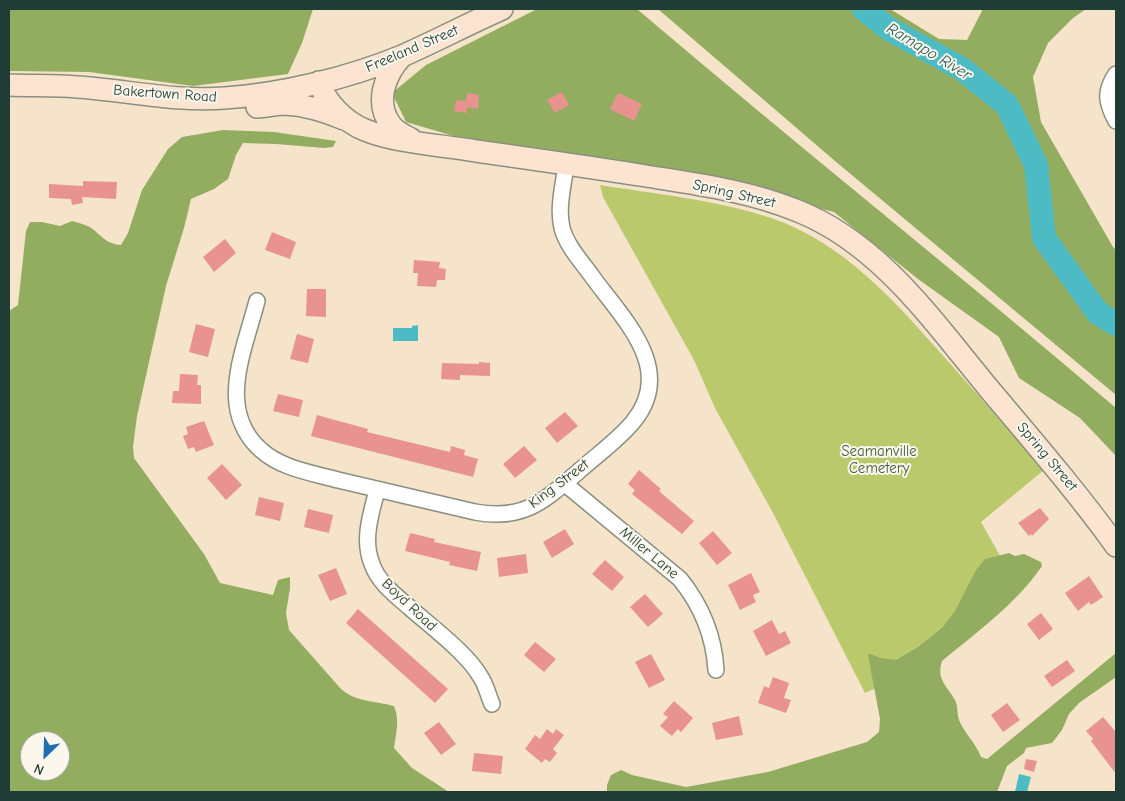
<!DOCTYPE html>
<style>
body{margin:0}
#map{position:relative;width:1125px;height:801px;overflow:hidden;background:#f5e3ca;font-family:"Comic Neue",sans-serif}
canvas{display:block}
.frame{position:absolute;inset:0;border:10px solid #1f3d34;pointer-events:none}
.north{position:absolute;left:20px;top:731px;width:50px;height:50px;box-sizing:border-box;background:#fbf7ec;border:1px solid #a3ada2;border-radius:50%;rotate:204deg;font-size:14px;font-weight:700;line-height:20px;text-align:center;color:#1f3d34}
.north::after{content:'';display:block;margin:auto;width:18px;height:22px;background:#1f6fb2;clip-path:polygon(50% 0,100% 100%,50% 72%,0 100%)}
</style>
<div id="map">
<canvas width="1125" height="801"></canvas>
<div class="frame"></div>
<div class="north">N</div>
</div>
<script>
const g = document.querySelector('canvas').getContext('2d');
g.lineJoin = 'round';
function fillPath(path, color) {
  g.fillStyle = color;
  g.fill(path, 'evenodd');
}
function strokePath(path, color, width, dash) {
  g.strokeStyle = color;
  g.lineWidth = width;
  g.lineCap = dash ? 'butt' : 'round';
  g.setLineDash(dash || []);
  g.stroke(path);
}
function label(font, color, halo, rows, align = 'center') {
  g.font = font + ' "Comic Neue",sans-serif';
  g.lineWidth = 4;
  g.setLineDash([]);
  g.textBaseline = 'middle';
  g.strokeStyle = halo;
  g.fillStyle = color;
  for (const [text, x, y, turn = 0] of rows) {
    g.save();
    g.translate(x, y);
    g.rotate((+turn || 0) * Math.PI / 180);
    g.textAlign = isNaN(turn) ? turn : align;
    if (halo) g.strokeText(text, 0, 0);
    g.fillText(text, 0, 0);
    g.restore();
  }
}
fillPath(new Path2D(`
 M 600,185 C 656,194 717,200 771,218 C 845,243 896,303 946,359 C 979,396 1011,433 1044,470 L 981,522 L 1016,584 L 909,673 L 865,693 L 773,513 L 715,408 L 694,360 L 613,215 L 603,197 Z`), '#bac96c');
fillPath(new Path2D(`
 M 9,9 L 313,9 L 302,43 L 288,74 L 193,86 L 89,72 L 9,71 Z
 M 537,9 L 637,9 C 795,144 958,273 1116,408 L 1116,456 L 1080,418 L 1019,378 L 999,337 L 918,279 L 834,212 L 669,171 L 481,144 L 406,122 L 392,93 L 426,65 Z
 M 658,9 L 890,9 L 939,39 L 967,40 L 983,9 L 1086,9 L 1073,18 L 1048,43 L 1033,77 L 1041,122 L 1113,247 L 1116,250 L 1116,395 L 835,161 Z
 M 223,130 L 274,132 L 336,141 L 333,147 L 324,148 L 276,144 L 243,143 L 236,155 L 228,179 L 214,189 L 191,199 L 184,228 L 166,286 L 137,416 L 133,447 L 134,458 L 204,554 L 220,583 L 273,595 L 278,580 L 290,577 L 290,588 L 286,613 L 289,630 L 341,689 C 356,702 375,701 394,706 C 400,720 396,733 394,748 L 412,768 L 449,792 L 9,792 L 9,311 L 18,305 L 26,231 L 30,222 L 42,222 L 60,226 L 72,221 C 79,223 88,225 94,230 C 103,238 108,244 121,245 L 128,233 L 142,190 L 168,149 L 182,137 ZM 30,741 L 60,741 L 60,771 L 30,771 Z
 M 1009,553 L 1015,556 L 1024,554 L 1041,562 L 1042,566 C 1017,603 977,632 942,661 C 936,679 947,686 955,700 C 958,706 957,713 959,720 C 964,733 976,743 981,757 L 987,759 L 1116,653 L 1116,677 L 1079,703 L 1069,714 L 1062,730 L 1052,743 L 1026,748 L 1024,753 L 1007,766 L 997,792 L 607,792 L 607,785 L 611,775 L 621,770 L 632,775 L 686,787 L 768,772 L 867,742 L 879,732 L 880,719 L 868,655 L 870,654 L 881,658 L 896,660 L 918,647 L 943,627 L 955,611 L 976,570 L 985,559 Z`), '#93ad60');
fillPath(new Path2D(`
 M 418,325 L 418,341 L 393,341 L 393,328 L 412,328 L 412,326 Z
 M 1019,774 L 1031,777 L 1027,792 L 1015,792 Z`), '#4dbbc3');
strokePath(new Path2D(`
 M 864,9 L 889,29 L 962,69 L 1007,105 L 1036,165 L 1044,238 L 1098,313 L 1116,324`), '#4dbbc3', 24);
fillPath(new Path2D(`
 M 562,92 L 569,105 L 555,113 L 547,100 Z
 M 467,93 L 479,95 L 478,109 L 467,107 L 467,113 L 454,111 L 456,100 L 466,101 Z
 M 618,93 L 642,104 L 634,121 L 610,109 Z
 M 83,181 L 117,182 L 116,199 L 82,197 L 83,203 L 72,205 L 71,199 L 49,198 L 49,184 L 83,186 Z
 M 272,232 L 296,242 L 290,259 L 265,250 Z
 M 225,239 L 236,253 L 214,272 L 203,257 Z
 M 414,260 L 440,262 L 439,268 L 446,269 L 445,280 L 437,280 L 436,287 L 417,286 L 418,273 L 413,273 Z
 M 307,289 L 326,289 L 326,317 L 306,316 Z
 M 196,324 L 215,329 L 208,357 L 189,352 Z
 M 297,334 L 314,339 L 308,363 L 290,359 Z
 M 479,362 L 490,363 L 490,376 L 460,375 L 460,380 L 441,379 L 442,363 L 479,364 Z
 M 180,374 L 198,375 L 197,385 L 201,385 L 201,404 L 172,403 L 173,391 L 179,391 Z
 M 278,394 L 303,400 L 299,417 L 273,411 Z
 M 565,412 L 578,426 L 557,443 L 545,428 Z
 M 317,415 L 368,429 L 367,432 L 450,452 L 451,446 L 465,450 L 464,455 L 478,459 L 473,477 L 311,436 Z
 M 204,421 L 214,445 L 196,452 L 194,447 L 188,449 L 183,436 L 188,434 L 186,427 Z
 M 524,446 L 537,460 L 515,478 L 503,464 Z
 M 222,464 L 242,485 L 226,500 L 207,478 Z
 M 639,470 L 661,489 L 659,491 L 694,521 L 682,534 L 632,494 L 635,490 L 628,484 Z
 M 259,497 L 284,503 L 280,521 L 255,515 Z
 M 1040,508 L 1049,519 L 1032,536 L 1031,534 L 1029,536 L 1018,523 Z
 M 308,509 L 333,515 L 329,533 L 304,527 Z
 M 565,529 L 574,544 L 552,558 L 543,542 Z
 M 713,531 L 732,553 L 717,565 L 699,543 Z
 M 410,533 L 435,539 L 434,542 L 481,552 L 477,571 L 449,565 L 450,562 L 405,551 Z
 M 526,554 L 528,573 L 499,577 L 497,558 Z
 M 605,560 L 624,577 L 612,591 L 592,574 Z
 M 336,568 L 347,594 L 330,601 L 318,575 Z
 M 751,573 L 760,592 L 753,595 L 756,602 L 740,610 L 728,585 Z
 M 1089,576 L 1103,597 L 1091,605 L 1089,602 L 1078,611 L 1065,593 Z
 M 645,594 L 663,614 L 648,627 L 630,607 Z
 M 358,609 L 448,689 L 435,703 L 346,623 Z
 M 1041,613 L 1053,629 L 1039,640 L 1027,624 Z
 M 772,620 L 779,634 L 785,631 L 791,643 L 766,656 L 753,631 Z
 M 535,642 L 556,659 L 544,672 L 524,655 Z
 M 651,654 L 665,680 L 649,688 L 635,662 Z
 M 1067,660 L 1075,671 L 1052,687 L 1044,676 Z
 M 773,677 L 789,683 L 784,698 L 791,700 L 786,713 L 758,703 L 764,686 L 769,688 Z
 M 674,701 L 693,718 L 681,732 L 678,729 L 672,736 L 660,726 L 668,717 L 663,714 Z
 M 1007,703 L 1020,720 L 1003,732 L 991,715 Z
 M 739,716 L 743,735 L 716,740 L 712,723 Z
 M 1103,717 L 1116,732 L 1116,774 L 1091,741 L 1093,739 L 1086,731 Z
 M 439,722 L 456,744 L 441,755 L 424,733 Z
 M 547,729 L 553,734 L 556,729 L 564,735 L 553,749 L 557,753 L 550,762 L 545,759 L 542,763 L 525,749 L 535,735 L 540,739 Z
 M 474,753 L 503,756 L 501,774 L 472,771 Z
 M 1026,759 L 1037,761 L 1034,772 L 1024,769 Z`), '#e99391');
const street = new Path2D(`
 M 1116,74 C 1104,92 1106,102 1116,121
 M 257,301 C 249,332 233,372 237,404 C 239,422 248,439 261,450 C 282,469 313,473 338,480 C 384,491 429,501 475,512 C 524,521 544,501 579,471 C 597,455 618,440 633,422 C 676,370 625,321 594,279 C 583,263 567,247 562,228 C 557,207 564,184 566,164
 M 564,483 L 680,579 C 701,605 714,636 716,670
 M 377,490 C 371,514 362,540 372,564 C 378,582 395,595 409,607 C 429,625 467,653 480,676 C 486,684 488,695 492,704`);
const secondary = new Path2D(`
 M 402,56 C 385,74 374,103 391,125 C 396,132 404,135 411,139
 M 319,82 C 326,103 345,122 365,130 C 397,143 442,145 476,151 C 533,159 589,167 646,176 C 697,184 750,191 798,211 C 881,244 935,324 990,390 C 1033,441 1077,492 1116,546
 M 9,85 C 31,86 55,85 77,87 C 126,90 175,102 225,98 C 283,94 348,78 402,56 C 436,41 468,24 502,9
 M 257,107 C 266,107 276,104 285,104 C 306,105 325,111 344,119`);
strokePath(street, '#8a907f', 18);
strokePath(secondary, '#8a907f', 24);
strokePath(street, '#fff', 15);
strokePath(secondary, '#fde4d1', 21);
label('15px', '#1f3d34', '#fbf7ec', [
 ["Freeland Street",412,49,-23],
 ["Bakertown Road",165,94,4],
 ["Spring Street",734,194,13],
 ["Spring Street",1047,457,50],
 ["King Street",559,484,-37],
 ["Miller Lane",649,553,40],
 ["Boyd Road",409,605,43]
]);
label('15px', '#466042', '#fbf7ec', [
 ["Seamanville",879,452],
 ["Cemetery",879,469]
]);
label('italic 16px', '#2a5c58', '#fbf7ec', [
 ["Ramapo River",929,52,31]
]);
</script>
